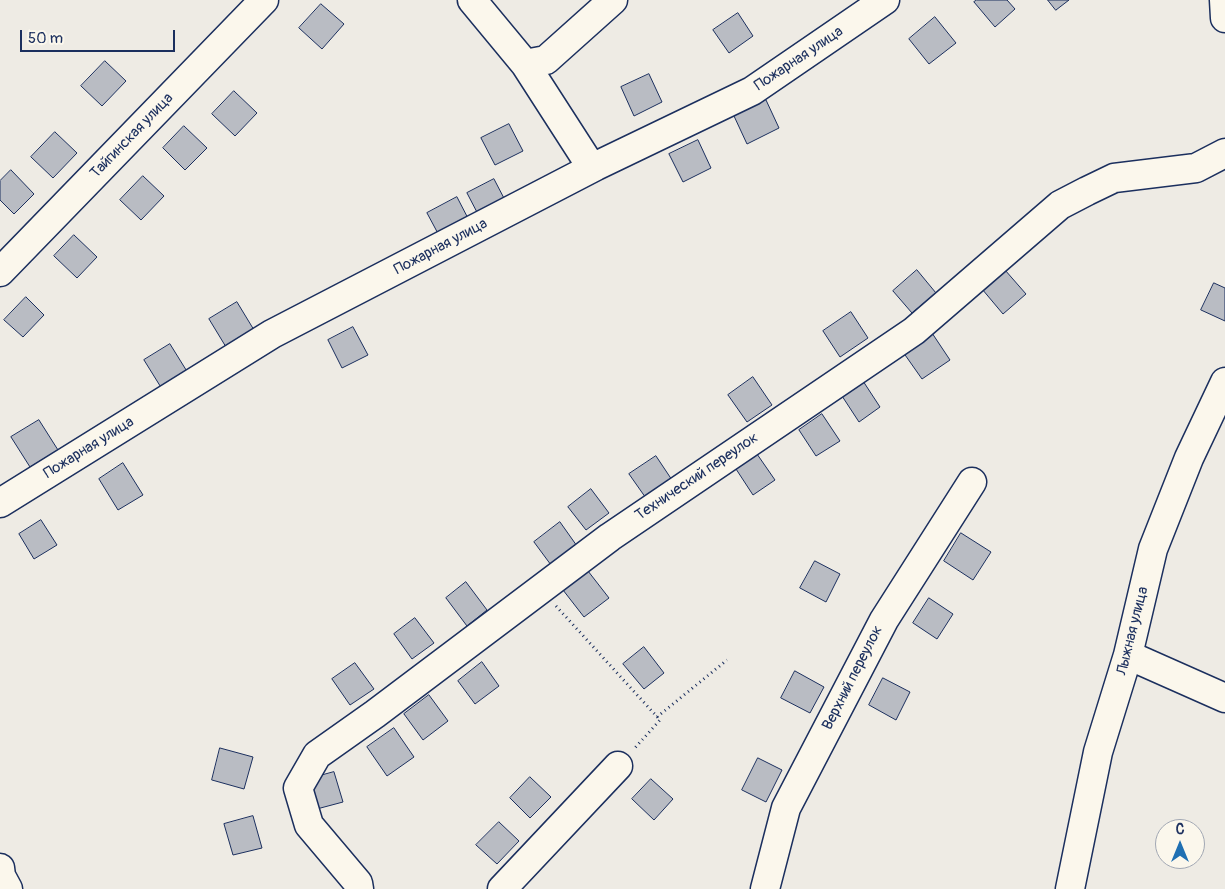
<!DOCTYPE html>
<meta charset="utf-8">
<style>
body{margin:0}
#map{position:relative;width:1225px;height:889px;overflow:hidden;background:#eeebe4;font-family:Pangolin,sans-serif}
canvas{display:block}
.north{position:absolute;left:1155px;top:819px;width:50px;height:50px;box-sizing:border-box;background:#fbf7ec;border:1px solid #a1a7b3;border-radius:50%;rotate:0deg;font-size:14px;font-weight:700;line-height:20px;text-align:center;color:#1b2f5e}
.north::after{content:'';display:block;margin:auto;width:18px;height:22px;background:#1f6fb2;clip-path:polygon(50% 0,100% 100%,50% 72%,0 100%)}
.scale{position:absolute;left:20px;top:30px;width:155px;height:22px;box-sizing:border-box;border:2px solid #1b2f5e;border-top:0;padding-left:6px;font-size:15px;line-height:18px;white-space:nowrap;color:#1b2f5e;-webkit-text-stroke:4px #fbf7ec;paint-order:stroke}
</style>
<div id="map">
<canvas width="1225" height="889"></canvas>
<div class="north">С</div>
<div class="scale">50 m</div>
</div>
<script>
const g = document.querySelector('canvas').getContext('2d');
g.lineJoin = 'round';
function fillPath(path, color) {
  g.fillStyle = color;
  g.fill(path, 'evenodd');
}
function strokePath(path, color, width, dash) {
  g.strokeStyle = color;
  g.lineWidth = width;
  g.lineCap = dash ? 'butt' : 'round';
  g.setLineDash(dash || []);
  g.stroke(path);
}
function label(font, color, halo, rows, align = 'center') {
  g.font = font + ' Pangolin,sans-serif';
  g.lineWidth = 4;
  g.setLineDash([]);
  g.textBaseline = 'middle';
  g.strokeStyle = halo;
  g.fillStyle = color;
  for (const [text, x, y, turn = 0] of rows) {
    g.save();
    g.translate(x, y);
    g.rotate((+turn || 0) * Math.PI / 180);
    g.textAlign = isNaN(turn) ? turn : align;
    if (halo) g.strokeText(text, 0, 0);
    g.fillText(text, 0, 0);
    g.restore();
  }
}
const building = new Path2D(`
 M 977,0 L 1007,0 L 1015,9 L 995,27 L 974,2 Z
 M 1048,0 L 1069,0 L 1056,10 Z
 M 321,4 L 344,24 L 322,49 L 299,28 Z
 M 738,13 L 753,36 L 729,53 L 713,30 Z
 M 935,17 L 956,43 L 929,64 L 909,39 Z
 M 105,61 L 126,81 L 102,106 L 81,86 Z
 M 649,74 L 662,102 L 634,116 L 621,87 Z
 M 234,91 L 257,113 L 235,136 L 212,114 Z
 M 766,100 L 779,128 L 747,144 L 734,116 Z
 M 509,124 L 523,151 L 495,165 L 481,138 Z
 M 184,126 L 207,148 L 185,170 L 163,148 Z
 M 55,132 L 77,153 L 53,178 L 31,157 Z
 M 698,140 L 711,168 L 683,182 L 669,154 Z
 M 11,170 L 34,194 L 14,214 L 0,200 L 0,181 Z
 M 143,176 L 164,196 L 141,220 L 120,200 Z
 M 494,179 L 507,204 L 480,218 L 467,193 Z
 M 457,197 L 472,226 L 442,241 L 427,213 Z
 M 74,235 L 97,257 L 77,278 L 54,256 Z
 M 917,270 L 936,293 L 912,313 L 893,291 Z
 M 1005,270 L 1026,294 L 1003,314 L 982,289 Z
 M 1214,283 L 1225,288 L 1225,321 L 1201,310 Z
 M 26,297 L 44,315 L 23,337 L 4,320 Z
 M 237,302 L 254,330 L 226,347 L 209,319 Z
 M 851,312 L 868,338 L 840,357 L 823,331 Z
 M 353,327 L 368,355 L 342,368 L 328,340 Z
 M 932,333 L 950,360 L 922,379 L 903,352 Z
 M 170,344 L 188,373 L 162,389 L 144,360 Z
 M 753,377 L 772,405 L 747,422 L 728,395 Z
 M 863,381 L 880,407 L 859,422 L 842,396 Z
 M 822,414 L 840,441 L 816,456 L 799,430 Z
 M 39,420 L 58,450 L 30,467 L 11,437 Z
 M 757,454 L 775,480 L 753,495 L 736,469 Z
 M 656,456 L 674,483 L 648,501 L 629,474 Z
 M 123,463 L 143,495 L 118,510 L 99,479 Z
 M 591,489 L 609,513 L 586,530 L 568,507 Z
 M 41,520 L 57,545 L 34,559 L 19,534 Z
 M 560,522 L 577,546 L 551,565 L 534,542 Z
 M 961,533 L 991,552 L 973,580 L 944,561 Z
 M 815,561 L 840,574 L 826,602 L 800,588 Z
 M 588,571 L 609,598 L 584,617 L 563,590 Z
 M 466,582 L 487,610 L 467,626 L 446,598 Z
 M 929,598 L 953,614 L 937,639 L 913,623 Z
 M 415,618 L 434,643 L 412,659 L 394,634 Z
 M 644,647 L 664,673 L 644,689 L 623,664 Z
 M 482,662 L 499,686 L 475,704 L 458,681 Z
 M 355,663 L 374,689 L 350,705 L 332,679 Z
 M 795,671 L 824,687 L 810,713 L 781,698 Z
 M 883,678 L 910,692 L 896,720 L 869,705 Z
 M 429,695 L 448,721 L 423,740 L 404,714 Z
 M 394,728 L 414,757 L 387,776 L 367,747 Z
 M 220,748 L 253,757 L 244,789 L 212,780 Z
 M 758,758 L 782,770 L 766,802 L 742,790 Z
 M 334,772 L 343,802 L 313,810 L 305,780 Z
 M 530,777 L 551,797 L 530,818 L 510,798 Z
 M 651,779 L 673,799 L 654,820 L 632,799 Z
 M 253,816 L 262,848 L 233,855 L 224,824 Z
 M 499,822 L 519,841 L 497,864 L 476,845 Z`);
fillPath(building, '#b9bcc3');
strokePath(building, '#1b2f5e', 1);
const minor = new Path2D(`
 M 472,0 L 525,64 L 592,168
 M 1224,0 L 1225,18
 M 525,64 L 546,60 L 613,0
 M 0,272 L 264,0
 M 0,503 L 272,334 L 596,166 L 752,91 L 885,0
 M 1128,655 L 1225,698
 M 0,868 L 1,876 L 8,889
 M 359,889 L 358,883 L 309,825 L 298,788 L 317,755 L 375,714 L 610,537 L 914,331 L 1060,205 L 1087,191 L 1114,178 L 1196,168 L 1225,153
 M 502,889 L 618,766
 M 765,889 L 786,808 L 884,620 L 972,482
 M 1070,889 L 1098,752 L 1128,655 L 1153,549 L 1189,458 L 1225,382`);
strokePath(minor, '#1b2f5e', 31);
strokePath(new Path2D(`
 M 556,606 L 660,720 L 634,749
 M 657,717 L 727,660`), '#1b2f5e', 3, [1, 4]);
strokePath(minor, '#fbf7ec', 28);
label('15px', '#1b2f5e', '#fbf7ec', [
 ["Пожарная улица",799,59,-34],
 ["Тайгинская улица",132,136,-46],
 ["Пожарная улица",441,247,-28],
 ["Пожарная улица",89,448,-32],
 ["Технический переулок",697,477,-34],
 ["Лыжная улица",1133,631,-76],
 ["Верхний переулок",853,678,-63]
]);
</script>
